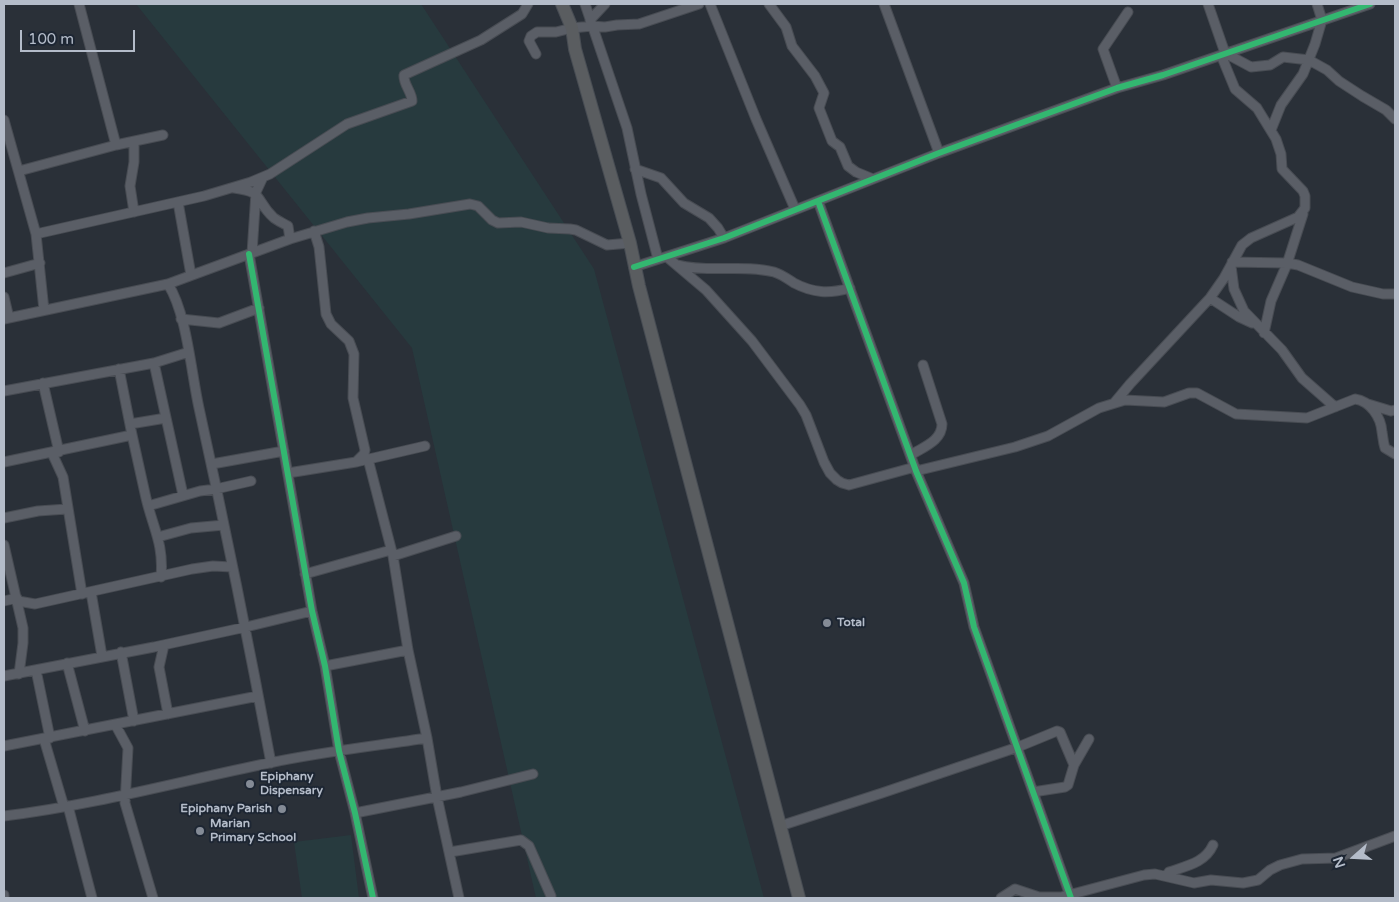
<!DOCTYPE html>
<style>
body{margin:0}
#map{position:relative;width:1399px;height:902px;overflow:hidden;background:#2a3038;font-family:"Varela Round",sans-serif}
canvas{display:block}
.frame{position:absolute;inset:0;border:5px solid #b4bcc9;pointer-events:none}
.north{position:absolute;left:1329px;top:832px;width:50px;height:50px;-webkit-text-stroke:4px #1d2633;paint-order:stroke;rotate:251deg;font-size:14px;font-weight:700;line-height:20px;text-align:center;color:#b4bcc9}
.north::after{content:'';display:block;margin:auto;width:18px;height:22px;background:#b4bcc9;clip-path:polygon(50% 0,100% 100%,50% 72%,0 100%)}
.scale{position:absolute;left:20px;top:30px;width:115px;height:22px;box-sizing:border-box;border:2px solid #b4bcc9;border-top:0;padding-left:6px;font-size:15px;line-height:18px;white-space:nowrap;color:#b4bcc9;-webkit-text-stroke:4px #1d2633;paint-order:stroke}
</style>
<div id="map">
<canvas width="1399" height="902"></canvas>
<div class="frame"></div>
<div class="north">N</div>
<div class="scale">100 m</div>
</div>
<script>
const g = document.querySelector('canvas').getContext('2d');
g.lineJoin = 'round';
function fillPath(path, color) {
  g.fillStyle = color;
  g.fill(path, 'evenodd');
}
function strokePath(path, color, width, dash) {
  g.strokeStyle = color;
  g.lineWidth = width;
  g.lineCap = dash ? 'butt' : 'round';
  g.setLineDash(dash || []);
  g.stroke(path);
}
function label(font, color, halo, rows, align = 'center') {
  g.font = font + ' "Varela Round",sans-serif';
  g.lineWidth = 4;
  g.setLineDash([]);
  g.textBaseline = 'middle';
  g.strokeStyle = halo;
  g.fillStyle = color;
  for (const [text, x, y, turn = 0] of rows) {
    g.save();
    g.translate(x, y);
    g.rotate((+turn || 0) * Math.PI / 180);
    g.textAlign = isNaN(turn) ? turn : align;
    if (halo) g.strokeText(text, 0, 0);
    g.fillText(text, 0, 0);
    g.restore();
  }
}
fillPath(new Path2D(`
 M 136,4 L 421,4 L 594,269 L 764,898 L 536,898 L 412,348 Z
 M 351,835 L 359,898 L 302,898 L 294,842 Z`), '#273a3e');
const minor = new Path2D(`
 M 79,4 L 116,145
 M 585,4 L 627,128 L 641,194 L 658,259
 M 710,4 L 756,119 L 795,209
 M 769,4 L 786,27 L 792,46 L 815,76 L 824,93 L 819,108 L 832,141 L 840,147 L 848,166 L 856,172 L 873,179
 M 884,4 L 939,153
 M 1208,4 L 1225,53 L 1251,67 L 1270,65 L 1283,57 L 1309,60 L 1327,70 L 1339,81 L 1362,96 L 1386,110 L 1395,119
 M 590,20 L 605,4
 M 536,54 L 529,41 L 531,36 L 537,32 L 556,32 L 572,28 L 592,26 L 605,27 L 617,25 L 639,24 L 699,4
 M 1117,88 L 1103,49 L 1128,12
 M 4,120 L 36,234 L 44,310
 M 1271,130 L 1281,105 L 1303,74 L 1315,44 L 1322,20 L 1317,4
 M 134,141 L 134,162 L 130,186 L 134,212
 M 635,169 L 661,178 L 684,203 L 709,218 L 718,228 L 724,238
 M 19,171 L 116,145 L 163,135
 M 234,188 C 266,192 254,200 274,218 C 278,221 283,223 288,226 L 290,239
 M 818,201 L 916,471 L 964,583 L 974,627 L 1071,898
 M 178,202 L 191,275
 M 314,231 L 319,247 L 326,314 L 331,324 L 349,341 L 354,354 L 353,398 L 365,450 L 364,454 L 356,462
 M 36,234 L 204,196 L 251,182 L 270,174 L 347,124 L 412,101 C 412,92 403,84 404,75 L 481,40 L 522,14 L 528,4
 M 252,253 L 256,192 L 263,177
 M 249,254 L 312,611 L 325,666 L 339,751 L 355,813 L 373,898
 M 667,257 L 706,290 L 752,341 L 800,405 L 806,415 L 824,462 L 830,473 L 837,480 L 842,483 L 849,485 L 915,467
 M 1232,262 L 1287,263 L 1298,265 L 1352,287 L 1383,294 L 1395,294
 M 678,265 C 709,273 743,264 774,272 C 781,274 788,279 794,283 C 813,293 829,294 850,288
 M 1231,266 L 1234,289 L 1244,311 L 1282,350 L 1302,378 L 1335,407
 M 634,267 L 724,238 L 939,153 L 1117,88 L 1163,75 L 1370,4
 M 4,273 L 40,263
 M 168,284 C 187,314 191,372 199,408 C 225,526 249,644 271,763
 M 4,297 L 9,318
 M 1210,298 L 1239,317 L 1252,323
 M 4,319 L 168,284 L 290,239 L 347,222 L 368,218 L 409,214 L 470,204 L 478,206 L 492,220 L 498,223 L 521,222 L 548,228 L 570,229 L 576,230 L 607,245 L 630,243
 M 181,319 L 219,323 L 259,308
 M 1264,333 L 1271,301 L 1287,264 L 1303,214
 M 154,363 L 183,495
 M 119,369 C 127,412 136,455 146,498 C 153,528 164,544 161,577
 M 43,383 L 59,452
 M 4,391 L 154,363 L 189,352
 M 1115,402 L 1130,384 L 1210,298 L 1224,278 L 1242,245 L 1251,238 L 1298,217 L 1305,208 L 1305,196 L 1303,191 L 1282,169 L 1281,154 L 1276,139 L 1257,108 L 1235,89 L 1221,55
 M 1368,404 L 1391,411 L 1395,410
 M 130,424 L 166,418
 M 52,453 L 63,477 L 82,594
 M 911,455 C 923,447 942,441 942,424 L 923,365
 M 368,459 L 393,556 L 408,650 L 427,738 L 437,797 L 459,898
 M 4,462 L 132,435
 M 212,464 L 284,451
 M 916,471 L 1015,447 L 1048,436 L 1099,408 L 1125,400 L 1164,402 L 1189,393 L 1197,393 L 1236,414 L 1307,418 L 1355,399 C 1370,401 1381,417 1382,432 C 1383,437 1383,442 1385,448 L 1395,454
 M 288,473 L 356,462 L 425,446
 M 148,506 L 200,491 L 216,489 L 251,481
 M 4,518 L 38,511 L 67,509
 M 158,537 L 191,528 L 224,525
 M 4,545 L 23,628 L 23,643 L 19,674
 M 393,556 L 456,536
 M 305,574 L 391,550
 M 91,592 L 102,656
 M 4,601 L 17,598
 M 18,601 L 35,604 L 192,569 L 213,566 L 232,567
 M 164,645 L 159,667 L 168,714
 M 121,652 L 134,721
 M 67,663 L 85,731
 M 325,666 L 408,650
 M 36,670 L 50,738
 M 4,676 L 154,647 L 246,627 L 312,611
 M 115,724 L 128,748 L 125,803 L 153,898
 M 44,739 L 64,807
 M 4,746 L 258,696
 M 1033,792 L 1065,787 L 1068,785 L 1074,765 L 1089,739
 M 68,806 L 92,898
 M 355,813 L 461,792 L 533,774
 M 4,816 C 94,805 181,781 269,763 C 321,752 375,746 427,738
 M 780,826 L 882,793 L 1018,747 L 1057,731 L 1060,732 L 1074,765
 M 450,852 L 521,840 L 529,846 L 551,896
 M 1166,876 L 1169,872 C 1186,866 1205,863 1213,845
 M 4,895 L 4,898
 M 1001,898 L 1015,889 L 1039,897 L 1061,897 L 1144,875 L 1155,874 L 1194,883 L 1211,880 L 1243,883 L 1258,880 L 1270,870 L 1280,865 L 1302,859 L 1336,858 L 1395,836`);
const highway = new Path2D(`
 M 562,4 L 572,28 L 575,49 L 630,243 L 639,286 L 799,898`);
strokePath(minor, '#484c53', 11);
strokePath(highway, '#474c53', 14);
strokePath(minor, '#5a5e66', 9);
strokePath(highway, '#5a5d60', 12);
strokePath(new Path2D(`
 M 818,201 L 916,471 L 964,583 L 974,627 L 1071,898
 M 249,254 L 312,611 L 325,666 L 339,751 L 355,813 L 373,898
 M 634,267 L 724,238 L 939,153 L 1117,88 L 1163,75 L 1370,4`), '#33b770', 6);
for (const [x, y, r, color] of [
 [827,623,5,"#848b96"],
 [250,784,5,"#848b96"],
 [282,809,5,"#848b96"],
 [200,831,5,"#848b96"]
]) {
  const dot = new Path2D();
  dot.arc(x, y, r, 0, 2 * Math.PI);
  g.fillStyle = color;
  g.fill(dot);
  strokePath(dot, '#1d2633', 2);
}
label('bold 12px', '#b4bcc9', '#1d2633', [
 ["Total",837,623],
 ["Epiphany",260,777],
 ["Dispensary",260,791],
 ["Epiphany Parish",272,809,"right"],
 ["Marian",210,824],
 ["Primary School",210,838]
], 'left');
</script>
